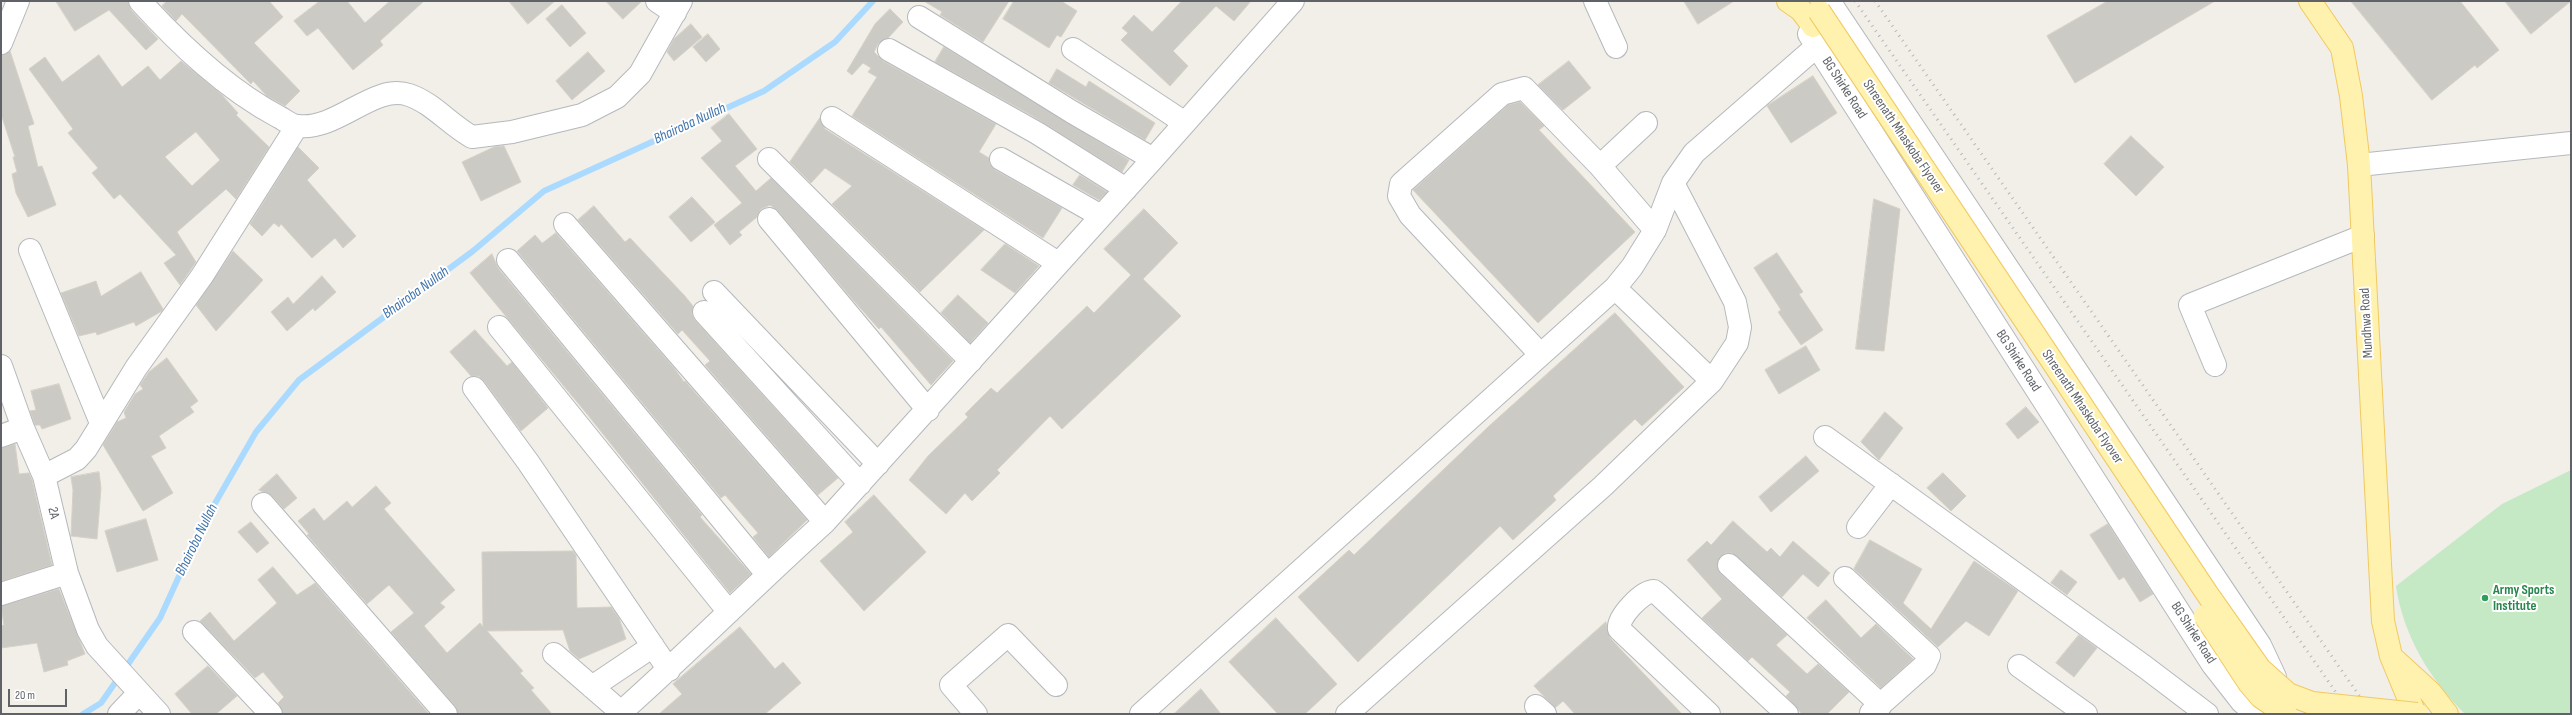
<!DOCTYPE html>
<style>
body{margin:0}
#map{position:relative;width:2572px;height:715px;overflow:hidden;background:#f1efe8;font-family:"Sofia Sans Condensed",sans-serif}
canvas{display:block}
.frame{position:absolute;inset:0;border:2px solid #5f6368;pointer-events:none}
.scale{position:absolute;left:8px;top:689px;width:59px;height:18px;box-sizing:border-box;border:2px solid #5f6368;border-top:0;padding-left:5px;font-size:12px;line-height:14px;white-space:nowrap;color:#5f6368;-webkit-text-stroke:3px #fff;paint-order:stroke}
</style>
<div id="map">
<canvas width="2572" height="715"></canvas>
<div class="frame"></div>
<div class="scale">20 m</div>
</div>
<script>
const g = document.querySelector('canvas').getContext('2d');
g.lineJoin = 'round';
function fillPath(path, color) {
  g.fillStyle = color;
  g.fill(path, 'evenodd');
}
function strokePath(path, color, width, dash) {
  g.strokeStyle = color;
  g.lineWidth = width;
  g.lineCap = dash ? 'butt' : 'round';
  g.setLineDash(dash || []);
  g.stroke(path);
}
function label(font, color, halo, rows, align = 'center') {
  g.font = font + ' "Sofia Sans Condensed",sans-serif';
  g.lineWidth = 4;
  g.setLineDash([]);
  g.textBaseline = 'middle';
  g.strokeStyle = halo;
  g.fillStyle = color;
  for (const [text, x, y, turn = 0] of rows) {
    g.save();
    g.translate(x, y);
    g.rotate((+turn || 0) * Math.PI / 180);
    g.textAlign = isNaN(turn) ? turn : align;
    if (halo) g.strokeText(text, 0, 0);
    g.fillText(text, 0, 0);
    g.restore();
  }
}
fillPath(new Path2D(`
 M 2571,470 L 2571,714 L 2465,714 C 2430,680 2403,635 2396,586 L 2502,504 Z`), '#c5e8c5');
strokePath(new Path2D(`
 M 83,714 L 101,703 L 160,618 L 202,526 L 256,432 L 299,380 L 473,251 L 544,191 L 764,91 L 835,42 L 873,1`), '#aadaff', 6);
const building = new Path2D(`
 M 56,1 L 128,1 L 131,10 L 158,39 L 146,50 L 109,10 L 75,31 Z
 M 167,1 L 269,1 L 283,17 L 254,43 L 300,91 L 285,106 L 267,96 L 253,81 L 251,84 L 182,14 L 176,21 L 162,6 Z
 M 320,1 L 347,1 L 365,23 L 390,1 L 424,1 L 380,41 L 383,45 L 353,70 L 318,28 L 307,36 L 294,21 Z
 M 509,1 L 555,1 L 528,24 Z
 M 606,1 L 642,1 L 623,19 Z
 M 924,1 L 1009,1 L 983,42 L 940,15 L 942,12 Z
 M 1014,1 L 1061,1 L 1077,11 L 1061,37 L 1057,35 L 1049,48 L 1003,19 Z
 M 1182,1 L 1251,1 L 1234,21 L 1216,6 L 1173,51 L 1188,66 L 1170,86 L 1121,40 L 1128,33 L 1122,28 L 1134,15 L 1152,32 Z
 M 1684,1 L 1734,1 L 1698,24 Z
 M 2108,1 L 2215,1 L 2075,83 L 2047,36 Z
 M 2351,1 L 2460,1 L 2499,50 L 2477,68 L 2475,65 L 2432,100 Z
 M 2505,1 L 2571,1 L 2531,34 Z
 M 562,5 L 586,33 L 570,47 L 546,19 Z
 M 890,9 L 903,22 L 888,38 L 878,44 L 874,52 L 883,61 L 996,124 L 979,152 L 989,158 L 990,165 L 995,170 L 1062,208 L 1043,238 L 852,116 L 877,77 L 868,72 L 871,68 L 863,63 L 852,75 L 847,71 L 875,24 Z
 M 691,24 L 702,37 L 674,61 L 667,52 L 674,39 Z
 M 708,34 L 720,49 L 706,62 L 693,47 Z
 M 944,47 L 1129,160 L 1122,172 L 1031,115 L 935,62 Z
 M 10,51 L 34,124 L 28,126 L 38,167 L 42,166 L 56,205 L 28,217 L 16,193 L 12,174 L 17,172 L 13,157 L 15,157 L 1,114 L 1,55 Z
 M 588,52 L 605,71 L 572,100 L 556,81 Z
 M 99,55 L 122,87 L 148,66 L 160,80 L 181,61 L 222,95 L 238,113 L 236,115 L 269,147 L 236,199 L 226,189 L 177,232 L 196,262 L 180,285 L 164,263 L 176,255 L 120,194 L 114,199 L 92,173 L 98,168 L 68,133 L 73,129 L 29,69 L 45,57 L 62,82 ZM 196,132 L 220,160 L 192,186 L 165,157 Z
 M 1569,61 L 1591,88 L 1563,110 L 1538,85 Z
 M 1057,69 L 1086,87 L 1089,81 L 1155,123 L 1145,140 L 1049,83 Z
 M 1813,76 L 1837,113 L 1791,143 L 1767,106 Z
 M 1520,102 L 1544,126 L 1539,130 L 1635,232 L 1538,323 L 1413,190 L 1508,105 Z
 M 729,114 L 757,149 L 735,166 L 756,191 L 771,178 L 953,361 L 931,385 L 881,327 L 879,329 L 853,300 L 778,211 L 770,205 L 761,209 L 757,217 L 739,232 L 742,235 L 730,245 L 714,225 L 742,203 L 701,158 L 722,141 L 711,128 Z
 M 820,118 L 825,129 L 984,230 L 920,292 L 832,204 L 852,186 L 825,168 L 811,183 L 790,162 Z
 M 2131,136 L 2164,167 L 2136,196 L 2104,164 Z
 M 504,146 L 521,182 L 481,201 L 462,162 L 494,147 Z
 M 298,147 L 319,168 L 307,180 L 356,236 L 343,248 L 335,238 L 312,258 L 281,224 L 279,227 L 274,223 L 262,236 L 250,224 Z
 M 1080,175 L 1107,192 L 1099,200 L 1073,185 Z
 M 692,197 L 715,222 L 691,242 L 669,217 Z
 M 1874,199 L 1900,209 L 1884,351 L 1856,349 Z
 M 594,206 L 625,242 L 630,238 L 684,295 L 693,306 L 692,314 L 695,320 L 838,478 L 818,495 L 705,365 L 710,361 L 682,330 L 678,334 L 578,220 Z
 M 1144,209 L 1178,243 L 1143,279 L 1181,316 L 1062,429 L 1050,416 L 997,470 L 1000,473 L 972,501 L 965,493 L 946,514 L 909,480 L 928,456 L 968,417 L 965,414 L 991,388 L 997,393 L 1087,306 L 1094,313 L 1131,275 L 1104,249 Z
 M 556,233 L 674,368 L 684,382 L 685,381 L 807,520 L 769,557 L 753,537 L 758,533 L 725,495 L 721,498 L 517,251 L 535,235 L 542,243 Z
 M 1005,244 L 1039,266 L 1015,293 L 981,270 Z
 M 233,251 L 263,280 L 216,331 L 196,305 Z
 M 1777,253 L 1803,292 L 1799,294 L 1823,330 L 1801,345 L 1778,312 L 1781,310 L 1754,268 Z
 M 492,254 L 498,268 L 702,515 L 700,517 L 751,574 L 730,593 L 587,414 L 470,273 Z
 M 141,272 L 163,309 L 162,311 L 136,326 L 134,322 L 97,335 L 96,332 L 79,336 L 61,293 L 96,281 L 101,296 Z
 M 322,276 L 336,292 L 315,311 L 313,308 L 287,331 L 271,312 L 288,297 L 293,304 Z
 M 958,295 L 988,323 L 970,343 L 941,313 Z
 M 1615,313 L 1684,387 L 1642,426 L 1635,419 L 1553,496 L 1556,500 L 1513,540 L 1500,526 L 1358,662 L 1298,597 L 1349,550 L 1354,555 L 1488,427 Z
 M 475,330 L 507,366 L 512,362 L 548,408 L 521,431 L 484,381 L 479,376 L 471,376 L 450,352 Z
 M 1806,346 L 1820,370 L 1779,394 L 1765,370 Z
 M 167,358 L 198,401 L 190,407 L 194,412 L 159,436 L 166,448 L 151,456 L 173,493 L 143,511 L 103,445 L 117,422 L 126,418 L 124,412 L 135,394 L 143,389 L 140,385 L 149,372 Z
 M 59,384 L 71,419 L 42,429 L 40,425 L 35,425 L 30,411 L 36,410 L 31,391 Z
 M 2026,407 L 2039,422 L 2018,439 L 2006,424 Z
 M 1885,412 L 1903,428 L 1879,460 L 1861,442 Z
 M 15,444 L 19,474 L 29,473 L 32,480 L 52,565 L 2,581 L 1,448 Z
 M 1806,456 L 1819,471 L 1771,512 L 1759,497 Z
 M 99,472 L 101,488 L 97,539 L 71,536 L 73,490 L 71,477 Z
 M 1943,473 L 1966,496 L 1951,511 L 1927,488 Z
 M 277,474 L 297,498 L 284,509 L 272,496 L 259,490 Z
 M 376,486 L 391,503 L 384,509 L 455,590 L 440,603 L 445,607 L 424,626 L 447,653 L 480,623 L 483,627 L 482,552 L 573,551 L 576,555 L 577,608 L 611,607 L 619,618 L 626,639 L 579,659 L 570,651 L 563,630 L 487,631 L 523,671 L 520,673 L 534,688 L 531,690 L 552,714 L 458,714 L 455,706 L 391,632 L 414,613 L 389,585 L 367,604 L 307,535 L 309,534 L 298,521 L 314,508 L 324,521 L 347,501 L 352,507 Z
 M 874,495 L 926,552 L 864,611 L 820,561 L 853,532 L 845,522 Z
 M 146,519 L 158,560 L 117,572 L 105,531 Z
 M 1733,521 L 1767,552 L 1771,548 L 1780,557 L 1793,541 L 1830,573 L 1818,587 L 1803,574 L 1782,597 L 1732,553 L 1725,553 L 1717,563 L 1721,574 L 1787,635 L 1776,645 L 1807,674 L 1818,664 L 1849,692 L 1827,714 L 1802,714 L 1786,696 L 1790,692 L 1752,657 L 1748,661 L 1702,618 L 1722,599 L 1687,560 L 1707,541 L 1711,545 Z
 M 251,522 L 269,543 L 257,553 L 238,532 Z
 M 2108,524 L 2153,594 L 2140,602 L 2124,577 L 2119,580 L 2090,535 Z
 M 1870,540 L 1922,569 L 1903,603 L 1931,629 L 1974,561 L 2018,591 L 1989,636 L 1966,621 L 1938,647 L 1854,569 Z
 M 273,567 L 297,595 L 315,583 L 429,714 L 283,714 L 278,703 L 284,697 L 263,672 L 255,678 L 200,621 L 210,612 L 234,641 L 277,603 L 258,580 Z
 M 2061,570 L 2077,582 L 2067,595 L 2051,583 Z
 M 59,589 L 85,654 L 67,661 L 68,665 L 44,672 L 37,643 L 1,648 L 1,626 L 4,625 L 1,606 Z
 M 1826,600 L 1861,638 L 1876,624 L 1913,659 L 1881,688 L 1807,618 Z
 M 1276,618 L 1337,684 L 1305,714 L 1278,714 L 1229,662 Z
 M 1606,622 L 1610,638 L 1682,714 L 1575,714 L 1563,701 L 1555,708 L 1534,686 Z
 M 740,627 L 775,669 L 783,662 L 801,683 L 765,714 L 659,714 L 682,694 L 673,684 Z
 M 2079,635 L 2097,648 L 2074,677 L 2056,663 Z
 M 208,666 L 237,696 L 216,714 L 192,714 L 175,694 Z
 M 1201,689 L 1221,714 L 1174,714 Z`);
fillPath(building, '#cccac5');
strokePath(building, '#d6d1c6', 1);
const minor = new Path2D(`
 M 140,1 C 180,45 226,89 279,117 C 285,120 292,126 298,126 C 337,131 374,83 409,95 C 433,103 450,125 472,137 L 512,132 L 582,115 L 617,97 L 640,74 L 681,1
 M 657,1 L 675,13
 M 1595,1 L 1616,47
 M 1829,1 L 2260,645 L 2275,677 L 2273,687
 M 919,17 L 1072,112 L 1153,159
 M 1809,34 L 2213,665 L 2242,702 L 2256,714
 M 1,43 L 18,1
 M 1073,49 L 1185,123
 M 889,50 L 1037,133 L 1126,189
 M 832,118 L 1058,263
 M 769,159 L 971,361
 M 1001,159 L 1101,216
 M 2359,165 L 2571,143
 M 1600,166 L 1646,123
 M 769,219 L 928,410
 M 565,224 L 825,522
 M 30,250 L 101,423
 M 508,260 L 767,574
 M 1615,288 L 1712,381
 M 714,292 L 878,464
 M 704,312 L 860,484
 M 499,327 L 729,612
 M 1540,354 L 1410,215 L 1399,196 L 1401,184 L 1502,94 L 1524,88 L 1600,166 L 1655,230
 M 2215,365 L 2190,305 L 2363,236
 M 1,366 L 23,428 L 44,476 L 67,573 L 88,630 L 97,646 L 159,714
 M 474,388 L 528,462 L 669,670
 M 1,436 L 23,428
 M 1825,437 L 2145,667 L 2207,714
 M 44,476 L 77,459 L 86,449 L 136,368 L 202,276 L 297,126
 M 263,504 L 446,714
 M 1858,527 L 1891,484
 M 1729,565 L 1881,705
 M 1845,578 L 1929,656 L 1925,665 L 1871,713
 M 1,594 L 67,573
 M 194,632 L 271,714
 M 554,654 L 621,712
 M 2019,666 L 2086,714
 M 592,687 L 653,646
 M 1536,706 L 1545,714
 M 119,714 L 139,693
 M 619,714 C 689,652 755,585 825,522 L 1153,159 L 1293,1
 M 976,714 L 951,685 L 1008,635 L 1056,685
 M 1141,714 L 1615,288 L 1632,267 L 1655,230 L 1673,183 L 1694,153 L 1817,46
 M 1347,714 L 1603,486 L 1712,381 L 1737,343 L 1740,327 L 1735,302 L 1673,183
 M 1709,714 L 1619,629 C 1617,618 1642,591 1654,591 L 1659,595 L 1787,714`);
const major = new Path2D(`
 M 1788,1 L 1801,10 L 1813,26
 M 2310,1 L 2342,48 L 2351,96 L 2359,165 L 2383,621 L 2391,656 L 2415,714
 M 2395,660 L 2430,692 L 2447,714`);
strokePath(minor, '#b5b8bc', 24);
strokePath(major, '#f2c960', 24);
strokePath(minor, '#fff', 22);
strokePath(major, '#fff2af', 22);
strokePath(new Path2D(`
 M 1855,1 L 2351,714
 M 1875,1 L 2372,714`), '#b6b7b8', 3, [1, 5]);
const majorBridge = new Path2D(`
 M 1819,11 L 2208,595 L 2260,669 L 2288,694 L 2312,703 L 2417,714
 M 2205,616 L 2249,683 L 2261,697 L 2286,714`);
strokePath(majorBridge, '#f2c960', 24, []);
strokePath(majorBridge, '#fff2af', 22);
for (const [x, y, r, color] of [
 [2485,598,4,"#2e9e5b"]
]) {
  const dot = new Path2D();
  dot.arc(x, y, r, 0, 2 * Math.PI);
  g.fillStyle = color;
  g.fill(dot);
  strokePath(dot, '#fff', 1.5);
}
label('14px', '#5f6368', '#fff', [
 ["BG Shirke Road",1844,88,57],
 ["Shreenath Mhaskoba Flyover",1903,137,56],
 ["Mundhwa Road",2367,323,-93],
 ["BG Shirke Road",2018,361,57],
 ["Shreenath Mhaskoba Flyover",2082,407,56],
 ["2A",53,513,76],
 ["BG Shirke Road",2193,633,57]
]);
label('bold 14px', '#27864d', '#fff', [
 ["Army Sports",2493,590],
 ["Institute",2493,606]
], 'left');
label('italic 15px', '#4174aa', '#fff', [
 ["Bhairoba Nullah",690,124,-25],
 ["Bhairoba Nullah",416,293,-36],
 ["Bhairoba Nullah",197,540,-64]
]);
</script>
